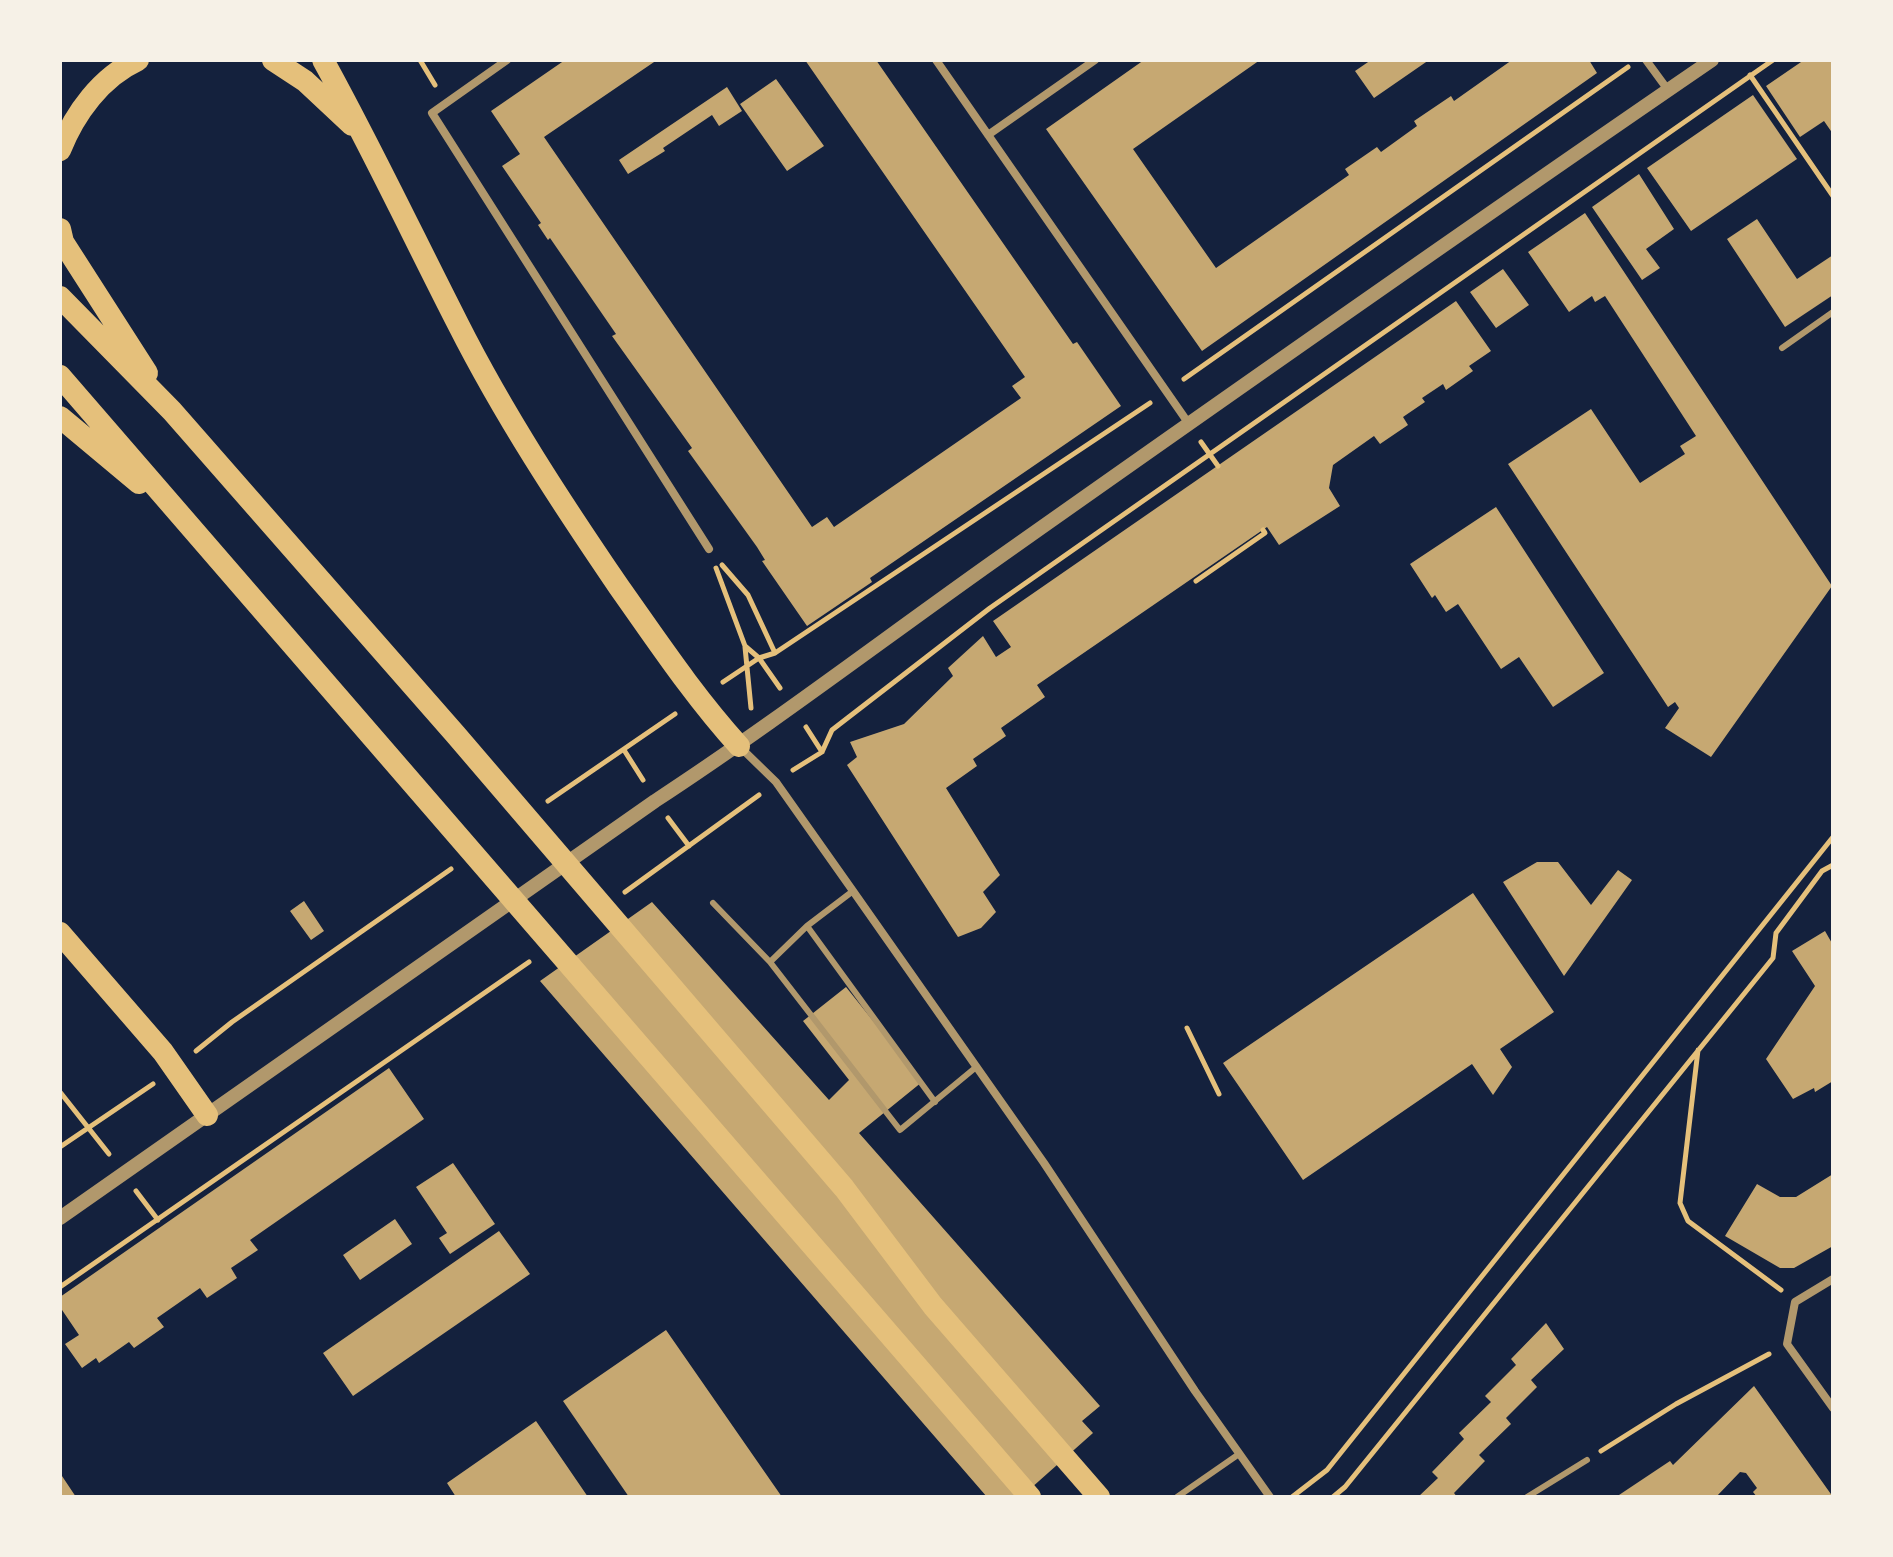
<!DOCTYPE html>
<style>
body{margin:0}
#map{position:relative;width:1893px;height:1557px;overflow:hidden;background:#14213d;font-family:"Exo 2",sans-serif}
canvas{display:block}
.frame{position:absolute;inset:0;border:62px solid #f6f1e7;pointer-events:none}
</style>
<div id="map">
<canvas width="1893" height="1557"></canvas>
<div class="frame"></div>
</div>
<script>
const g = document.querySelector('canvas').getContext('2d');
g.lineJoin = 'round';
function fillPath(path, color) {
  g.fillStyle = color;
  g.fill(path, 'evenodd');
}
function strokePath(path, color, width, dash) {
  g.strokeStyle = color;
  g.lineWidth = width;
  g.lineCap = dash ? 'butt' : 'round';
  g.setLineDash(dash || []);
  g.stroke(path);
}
fillPath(new Path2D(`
 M 565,60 L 657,60 L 544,137 L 812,527 L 827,517 L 834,527 L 1021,398 L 1012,386 L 1025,377 L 805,60 L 876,60 L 1073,344 L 1077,342 L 1121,406 L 870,578 L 872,582 L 807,626 L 762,561 L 765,560 L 757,547 L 688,451 L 692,448 L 612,336 L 616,334 L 550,238 L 548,240 L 538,225 L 541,223 L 502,166 L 520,154 L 491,111 Z
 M 1144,60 L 1260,60 L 1133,149 L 1216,268 L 1349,175 L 1345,169 L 1377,147 L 1381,152 L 1417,126 L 1414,121 L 1451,96 L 1454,101 L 1512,60 L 1589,60 L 1597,73 L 1202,351 L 1046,129 Z
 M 1371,60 L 1429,60 L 1374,98 L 1355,71 Z
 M 1804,60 L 1833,60 L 1833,134 L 1824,121 L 1800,137 L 1766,86 Z
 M 776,79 L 824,146 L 787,171 L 740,104 Z
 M 727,87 L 742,111 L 719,126 L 712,115 L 663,148 L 665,151 L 628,174 L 619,160 Z
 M 1753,95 L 1797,159 L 1691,231 L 1647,168 Z
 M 1639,174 L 1674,229 L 1646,249 L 1660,268 L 1642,280 L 1592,207 Z
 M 1585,213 L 1832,586 L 1711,757 L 1665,728 L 1679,708 L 1675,702 L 1668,707 L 1508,464 L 1591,409 L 1640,483 L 1685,454 L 1680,446 L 1696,436 L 1605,296 L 1595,302 L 1592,296 L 1569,312 L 1528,252 Z
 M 1757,219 L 1797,279 L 1833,255 L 1833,295 L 1785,327 L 1727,239 Z
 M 1503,269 L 1529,305 L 1496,328 L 1470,292 Z
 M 1456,301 L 1491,351 L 1469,366 L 1473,371 L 1446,390 L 1443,384 L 1422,398 L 1425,402 L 1403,417 L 1408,425 L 1380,444 L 1374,436 L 1333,465 L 1329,488 L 1340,506 L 1279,545 L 1267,527 L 1037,685 L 1045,697 L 1001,728 L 1006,736 L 973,759 L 977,766 L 946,788 L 1000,875 L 983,892 L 996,912 L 981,928 L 958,937 L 847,765 L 857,757 L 850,742 L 904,724 L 953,676 L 948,668 L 983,636 L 996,657 L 1011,647 L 993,621 Z
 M 1496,507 L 1604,673 L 1553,707 L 1519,657 L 1501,669 L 1458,604 L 1446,612 L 1435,595 L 1432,598 L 1410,564 Z
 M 1537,862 L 1558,862 L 1591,905 L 1618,870 L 1632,880 L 1564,976 L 1503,882 Z
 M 1473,893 L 1554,1012 L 1500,1049 L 1512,1067 L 1493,1095 L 1472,1064 L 1303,1180 L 1223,1063 Z
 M 304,901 L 324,931 L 311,940 L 290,911 Z
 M 652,902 L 829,1100 L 849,1080 L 803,1021 L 846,987 L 922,1082 L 859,1133 L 1100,1406 L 1082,1421 L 1093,1433 L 1021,1497 L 987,1497 L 540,981 Z
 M 1825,931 L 1833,945 L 1833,1081 L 1815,1092 L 1814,1088 L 1793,1099 L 1766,1059 L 1815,986 L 1792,951 Z
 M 389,1068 L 424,1119 L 250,1240 L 258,1250 L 231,1268 L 237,1278 L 207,1298 L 200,1288 L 157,1318 L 164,1327 L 134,1348 L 129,1342 L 99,1363 L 96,1358 L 82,1368 L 65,1344 L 79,1335 L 60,1307 L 60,1297 Z
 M 453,1163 L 495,1224 L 450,1254 L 439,1238 L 447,1233 L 416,1187 Z
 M 1833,1174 L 1833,1246 L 1794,1268 L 1780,1268 L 1725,1236 L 1757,1184 L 1780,1197 L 1796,1197 Z
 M 395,1219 L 412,1244 L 360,1280 L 343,1255 Z
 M 499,1231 L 530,1274 L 353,1396 L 323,1353 Z
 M 1546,1323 L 1564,1349 L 1531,1380 L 1537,1387 L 1506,1418 L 1511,1424 L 1479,1455 L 1485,1461 L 1454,1493 L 1457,1497 L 1418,1497 L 1438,1478 L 1432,1472 L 1464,1439 L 1459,1433 L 1491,1402 L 1485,1396 L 1516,1365 L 1511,1359 Z
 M 666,1330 L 782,1497 L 629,1497 L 563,1401 Z
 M 1754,1386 L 1833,1497 L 1757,1497 L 1753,1492 L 1757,1488 L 1746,1473 L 1740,1472 L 1716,1497 L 1616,1497 L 1670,1461 L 1673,1465 Z
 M 536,1421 L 588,1497 L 456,1497 L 447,1483 Z
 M 60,1473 L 76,1497 L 60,1497 Z`), '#c6a872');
strokePath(new Path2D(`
 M 420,60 L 435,85
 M 1750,75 L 1833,196
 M 1184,379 L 1628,67
 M 1201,442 L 1218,466
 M 722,565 L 748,595 L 775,653
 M 716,568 L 745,646 L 759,658 L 780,688
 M 1196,581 L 1265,533 L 1263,530
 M 745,647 L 751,708
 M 723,682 L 759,658 L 775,653 L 1150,403
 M 806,727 L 822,752
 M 624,750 L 643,780
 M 793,770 L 822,752 L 832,730 L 990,608 L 1773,60
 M 548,801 L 675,714
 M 668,818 L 689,846
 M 625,892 L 759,795
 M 1187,1028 L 1219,1094
 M 1698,1050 L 1680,1203 L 1688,1221 L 1781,1290
 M 196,1051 L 232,1022 L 451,869
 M 60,1092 L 109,1154
 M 60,1147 L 153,1084
 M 136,1191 L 158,1220
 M 60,1287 L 529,962
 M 1601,1451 L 1676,1404 L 1769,1354
 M 1292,1497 L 1327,1470 L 1833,837
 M 1333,1497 L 1345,1487 L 1773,958 L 1776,933 L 1822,871 L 1833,865`), '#e5c07b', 5);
strokePath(new Path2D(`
 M 1782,348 L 1833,312
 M 853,891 L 807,926 L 770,962 L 900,1130 L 975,1068
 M 713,903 L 770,962
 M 807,926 L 935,1102
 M 1177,1497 L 1239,1454
 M 1527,1497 L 1587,1460`), '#b1986c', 6);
strokePath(new Path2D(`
 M 507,60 L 432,113 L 709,549
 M 936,60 L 1189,424
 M 1646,60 L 1668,90
 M 988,135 L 1095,60
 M 739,746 L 776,782 L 853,891 L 1044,1163 L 1195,1391 L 1270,1497
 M 1833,1279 L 1795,1302 L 1787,1344 L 1833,1408`), '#b1986c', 8);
strokePath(new Path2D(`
 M 60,1218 L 655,801 C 771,725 881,641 994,561 C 1232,393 1471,225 1712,60`), '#b1986c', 14);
strokePath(new Path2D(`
 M 273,60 L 305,81 L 352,125
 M 323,60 C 371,147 413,236 458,324 C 504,415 561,502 619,587 C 658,642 693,695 739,746
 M 60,150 C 75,113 101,77 138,60
 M 60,229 L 63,242 L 147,373
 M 60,297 L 172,411 L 456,735 L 844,1188 L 933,1306 L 1099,1497
 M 60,376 L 1030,1497
 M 60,417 L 139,483
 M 60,933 L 163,1052 L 207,1115`), '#e5c07b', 22);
</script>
